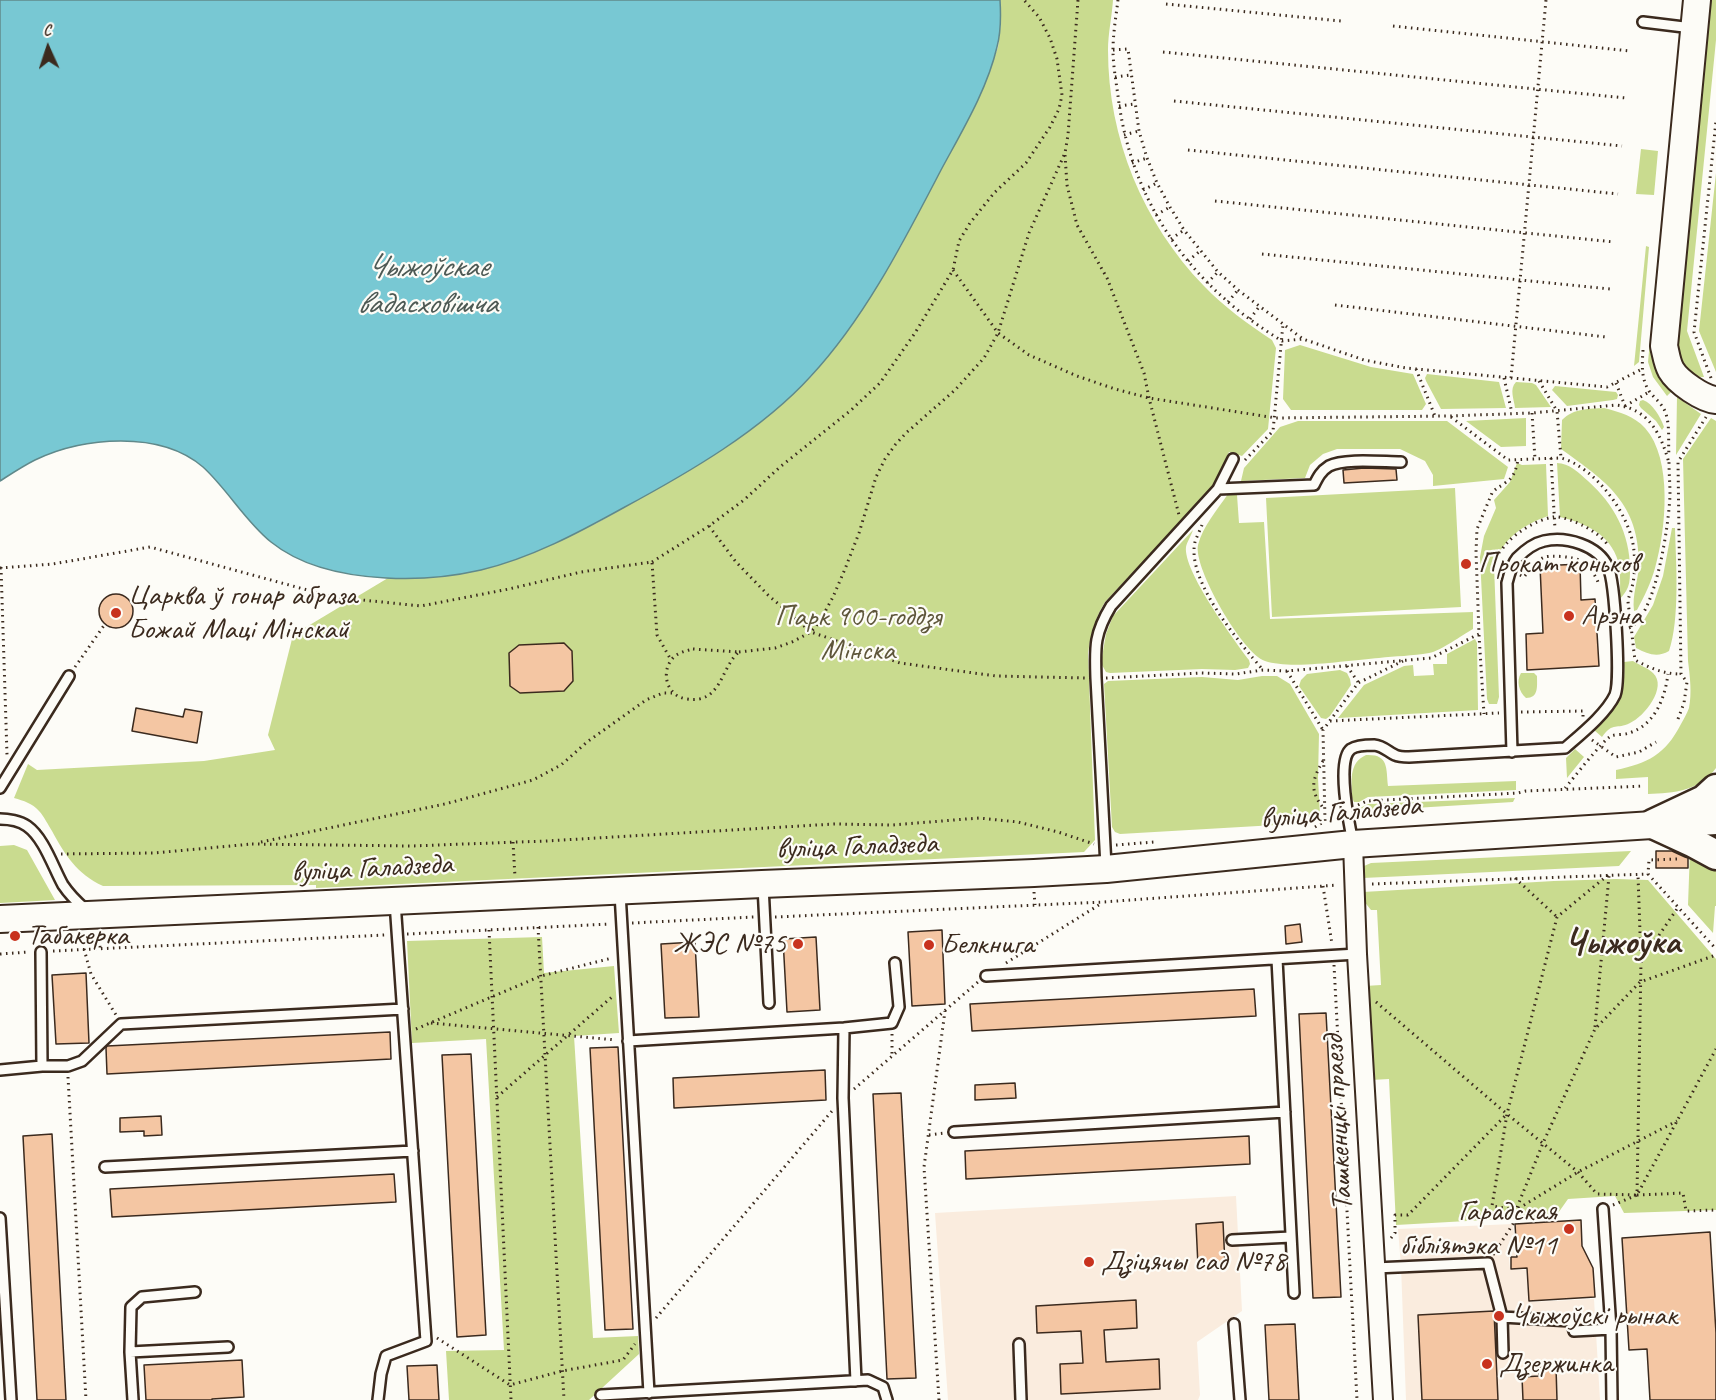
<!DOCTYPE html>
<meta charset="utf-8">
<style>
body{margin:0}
#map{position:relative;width:1716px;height:1400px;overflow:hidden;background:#fdfcf7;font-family:Caveat,sans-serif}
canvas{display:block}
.north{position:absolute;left:18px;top:18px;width:60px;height:60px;-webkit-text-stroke:4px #fdfcf7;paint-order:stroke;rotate:357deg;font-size:16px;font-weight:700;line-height:24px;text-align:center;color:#3b2a1e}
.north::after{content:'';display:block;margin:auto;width:21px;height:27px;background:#3b2a1e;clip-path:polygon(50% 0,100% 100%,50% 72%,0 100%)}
</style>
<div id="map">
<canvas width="1716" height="1400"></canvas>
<div class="north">С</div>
</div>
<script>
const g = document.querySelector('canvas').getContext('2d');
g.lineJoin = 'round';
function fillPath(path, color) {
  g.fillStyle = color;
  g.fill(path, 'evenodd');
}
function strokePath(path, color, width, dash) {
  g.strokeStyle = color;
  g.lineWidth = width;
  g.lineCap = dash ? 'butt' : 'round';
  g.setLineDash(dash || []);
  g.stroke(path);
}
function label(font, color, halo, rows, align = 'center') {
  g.font = font + ' Caveat,sans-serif';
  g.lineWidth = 4.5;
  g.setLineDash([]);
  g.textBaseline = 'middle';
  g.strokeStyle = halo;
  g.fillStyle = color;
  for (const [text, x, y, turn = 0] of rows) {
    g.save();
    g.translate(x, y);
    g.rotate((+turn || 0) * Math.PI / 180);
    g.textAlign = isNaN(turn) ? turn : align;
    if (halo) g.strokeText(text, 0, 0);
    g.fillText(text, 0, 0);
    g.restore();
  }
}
fillPath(new Path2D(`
 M 1236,1196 L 1242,1311 L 1197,1342 L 1200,1395 L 1198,1400 L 948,1400 L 935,1213 Z
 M 1513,1224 L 1516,1256 L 1509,1258 L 1510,1269 L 1526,1270 L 1529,1302 L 1594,1299 L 1600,1400 L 1406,1400 L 1401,1266 L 1398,1229 Z`), '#faecde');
fillPath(new Path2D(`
 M 1000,0 L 1113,0 C 1112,16 1108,34 1108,50 C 1108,138 1143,223 1204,286 C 1224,307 1248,324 1272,340 L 1276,348 L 1268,429 L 1242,456 L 1229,452 L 1213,487 L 1105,602 C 1095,618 1091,634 1088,653 L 1095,840 L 1084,852 L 316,888 L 316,885 L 103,886 C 77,874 65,855 52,831 C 48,825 44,816 39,811 C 32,803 24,801 14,798 L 28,764 L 37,770 L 204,761 L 275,750 L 268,735 L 293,635 L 388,578 L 449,576 L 480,570 L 533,553 L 597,523 L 688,471 L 733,441 L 772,412 L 811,377 L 844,336 L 900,248 L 969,117 L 986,80 L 998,47 L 1001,20 Z
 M 1707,0 L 1716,0 L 1716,40 L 1687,331 L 1704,377 C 1683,378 1679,359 1674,342 Z
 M 1641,149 L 1658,151 L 1654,195 L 1636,194 Z
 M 1716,173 L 1716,372 L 1699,331 Z
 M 1659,244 L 1662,249 L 1652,352 L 1660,375 L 1672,391 L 1667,396 L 1653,377 L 1648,362 Z
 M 1646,246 L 1649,247 L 1639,362 L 1634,366 Z
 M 1300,345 L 1371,367 L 1413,374 L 1426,404 L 1422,410 L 1291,410 L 1283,399 L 1285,350 Z
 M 1427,374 L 1499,382 L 1506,408 L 1441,409 L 1426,381 L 1425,378 Z
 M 1516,382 L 1532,383 L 1536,385 L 1551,407 L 1515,408 C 1514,399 1509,389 1516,382 Z
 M 1555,386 L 1616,392 L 1618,395 L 1617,399 L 1613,400 L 1567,406 L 1552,390 Z
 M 1677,397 L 1701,414 L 1676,455 Z
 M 1643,400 C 1653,404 1660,416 1664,427 L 1662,430 L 1656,421 L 1641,408 L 1639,405 L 1640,401 Z
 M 1604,408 C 1620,412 1634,416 1645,428 C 1673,459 1666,530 1655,568 C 1651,583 1644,597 1637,610 L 1634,611 C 1632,594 1638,582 1639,565 C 1639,503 1607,482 1561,449 L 1562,420 C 1574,408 1589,409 1604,408 Z
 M 1526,418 L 1526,446 L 1501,447 L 1466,421 Z
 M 1711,418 L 1716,421 L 1716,768 C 1700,791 1674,793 1648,794 L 1648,777 L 1616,779 L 1616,770 C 1648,763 1665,755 1681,724 C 1684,719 1687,713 1689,708 C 1692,693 1690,677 1688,661 L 1683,459 Z
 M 1298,421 L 1447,421 L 1508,467 L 1504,479 L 1433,486 L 1433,475 L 1425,461 L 1400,449 L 1337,449 L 1323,454 L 1310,465 L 1305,478 L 1241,481 L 1244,468 L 1280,427 Z
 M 1517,463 L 1522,465 L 1546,464 L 1548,516 C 1523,525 1503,538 1494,565 L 1499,697 L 1497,704 L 1489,704 L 1487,699 L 1480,557 L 1484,536 L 1496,508 L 1494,500 L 1510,482 Z
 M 1557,463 C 1569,463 1579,473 1588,481 C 1614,504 1630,534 1630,569 C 1630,575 1630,582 1628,587 C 1626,592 1623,595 1620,599 C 1620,587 1621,573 1618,561 C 1610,534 1585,523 1560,517 Z
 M 1455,488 L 1461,607 L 1272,617 L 1266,498 Z
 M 1228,494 L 1237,495 L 1239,523 L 1264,522 L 1270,619 L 1473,612 L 1473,629 C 1462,635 1441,651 1429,653 C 1413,656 1395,656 1379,658 C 1350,660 1291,670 1265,661 C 1243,654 1193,568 1198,545 C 1203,526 1217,510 1228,494 Z
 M 1672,528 L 1675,528 C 1676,563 1680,619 1669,651 C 1657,658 1648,654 1636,648 L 1634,637 L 1653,605 L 1663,576 Z
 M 1193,530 C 1191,536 1187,542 1186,547 C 1183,571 1234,640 1249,660 L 1250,664 L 1248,668 L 1235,670 L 1202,669 L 1110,673 L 1106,672 L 1102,665 L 1102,657 L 1106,634 L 1113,616 Z
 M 1475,639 L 1477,643 L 1478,710 L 1338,718 L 1364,685 L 1404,666 L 1413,665 L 1414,676 L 1434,675 L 1433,664 L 1447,664 L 1447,654 Z
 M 1633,661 C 1639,665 1648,668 1653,673 C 1668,687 1644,717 1630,723 C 1616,730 1614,721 1602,737 L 1594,730 C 1617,706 1626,697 1624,662 Z
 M 1340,670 L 1347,673 L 1350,679 L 1351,685 L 1330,716 L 1326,719 L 1321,718 L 1299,686 L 1301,680 L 1307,674 Z
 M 1521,673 L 1534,673 L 1537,676 C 1537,686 1539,698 1526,698 C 1519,692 1516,681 1521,673 Z
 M 1262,676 L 1277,676 L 1290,684 L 1319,734 L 1318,778 L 1320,816 L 1310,823 L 1120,834 L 1115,832 L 1112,827 L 1104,684 L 1108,681 L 1202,677 L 1238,680 Z
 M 1575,749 L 1584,757 L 1567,778 L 1566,758 Z
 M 1366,755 C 1389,754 1386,768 1388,786 L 1516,781 L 1516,790 L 1368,797 L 1359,802 L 1354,802 L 1352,798 C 1352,782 1348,763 1366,755 Z
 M 1515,798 L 1513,802 L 1365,811 L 1360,808 L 1368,804 Z
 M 14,845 L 27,850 L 55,900 L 0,903 L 0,846 Z
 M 1690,850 L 1716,860 L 1716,906 L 1715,906 L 1713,933 L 1688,905 Z
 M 1631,851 L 1619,866 L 1363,878 L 1364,866 L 1371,863 Z
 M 1616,879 L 1648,880 L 1716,959 L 1716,1210 L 1624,1213 L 1615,1196 L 1568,1199 L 1556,1216 L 1396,1225 L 1389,1079 L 1371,1080 L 1365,986 L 1381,985 L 1377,910 L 1371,910 L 1363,900 L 1363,892 L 1554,881 Z
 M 542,937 L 544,973 L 614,966 L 619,1033 L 574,1036 L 593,1338 L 638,1336 L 639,1354 L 589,1400 L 449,1400 L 446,1351 L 504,1350 L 486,1039 L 412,1043 L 407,941 Z`), '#c9db8f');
const water = new Path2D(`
 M 0,0 L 1000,0 C 1001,16 1001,32 997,47 C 987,90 962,131 941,170 C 904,241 865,318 811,376 C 761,431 688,473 623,508 C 578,533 531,558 481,570 C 450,577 418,580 386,578 C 347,576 302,567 271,542 C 245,521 228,490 203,467 C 160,430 83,437 35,460 C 23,466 11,474 0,481 Z`);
fillPath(water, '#78c8d3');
strokePath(water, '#60898b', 1.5);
const building = new Path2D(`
 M 1364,468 L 1396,469 L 1397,480 L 1344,483 L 1343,470 Z
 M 1580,564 L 1581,600 L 1595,599 L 1599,666 L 1527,670 L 1526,634 L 1543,633 L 1540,566 Z
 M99 611a17 17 0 1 1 34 0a17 17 0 1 1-34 0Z
 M 564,643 L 572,651 L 573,681 L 564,691 L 520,693 L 510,686 L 509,653 L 519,645 Z
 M 136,708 L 183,717 L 185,709 L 202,712 L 197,743 L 132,731 Z
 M 1656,851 L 1672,851 L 1685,857 L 1688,858 L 1688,868 L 1656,868 Z
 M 1300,924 L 1302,942 L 1286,944 L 1285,926 Z
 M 942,930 L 945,1004 L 912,1006 L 908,932 Z
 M 816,937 L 820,1010 L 787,1012 L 783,939 Z
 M 695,942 L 699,1017 L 665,1018 L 661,944 Z
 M 86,973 L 89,1043 L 56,1044 L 52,975 Z
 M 1254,989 L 1256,1016 L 972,1031 L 970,1004 Z
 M 1326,1013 L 1341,1297 L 1313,1298 L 1299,1014 Z
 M 390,1032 L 391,1059 L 107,1074 L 106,1048 L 107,1046 Z
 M 618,1047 L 633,1329 L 605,1330 L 590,1048 Z
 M 471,1054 L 486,1335 L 457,1337 L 442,1055 Z
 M 825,1070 L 826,1100 L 674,1108 L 673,1078 Z
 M 1015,1083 L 1016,1098 L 975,1100 L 975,1085 Z
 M 901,1093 L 916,1378 L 887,1379 L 873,1094 Z
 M 161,1116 L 162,1135 L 144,1136 L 144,1131 L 120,1132 L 120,1118 Z
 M 52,1134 L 66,1400 L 37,1400 L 23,1136 Z
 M 1249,1136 L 1250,1164 L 966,1179 L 965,1151 Z
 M 394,1174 L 396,1202 L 112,1217 L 110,1189 Z
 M 1581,1220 L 1582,1246 L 1593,1268 L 1595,1297 L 1529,1301 L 1527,1268 L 1511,1269 L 1511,1257 L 1517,1257 L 1515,1224 Z
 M 1223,1222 L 1225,1265 L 1198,1266 L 1196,1224 Z
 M 1710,1232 L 1716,1333 L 1716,1400 L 1650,1400 L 1647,1349 L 1629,1350 L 1622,1238 Z
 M 1136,1300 L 1137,1328 L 1104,1330 L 1106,1362 L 1159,1359 L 1160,1389 L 1061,1394 L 1060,1364 L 1083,1363 L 1081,1331 L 1037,1333 L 1036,1306 Z
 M 1494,1311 L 1498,1400 L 1422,1400 L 1418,1315 Z
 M 1295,1324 L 1299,1400 L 1269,1400 L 1265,1325 Z
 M 242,1360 L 244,1397 L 212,1399 L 212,1400 L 146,1400 L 144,1365 Z
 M 437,1365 L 439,1400 L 409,1400 L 407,1366 Z
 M 1539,1367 L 1556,1367 L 1557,1400 L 1523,1400 L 1522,1377 L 1539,1376 Z`);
fillPath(building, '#f4c6a3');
strokePath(building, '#3b2a1e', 1.5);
const lane = new Path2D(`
 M 1643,22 L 1692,28
 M 1218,489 L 1314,485 C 1318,477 1321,471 1329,466 C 1344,458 1383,462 1401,462
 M 0,788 L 69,676
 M 0,819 C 8,819 20,821 27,826 C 44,838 53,867 63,885 C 69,894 77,902 85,909
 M 1353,842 C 1349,824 1336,760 1351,749 C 1357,745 1368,745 1374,745 C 1384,746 1388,752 1395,755 C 1399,757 1405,757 1409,757 L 1565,748 C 1581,734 1606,714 1615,695 C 1621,680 1615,582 1608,567 C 1598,545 1566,536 1544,541 C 1535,543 1524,551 1517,558 C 1512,564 1509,575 1507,583 L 1512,752
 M 1106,866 L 1096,678 C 1095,647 1094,634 1111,606 L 1218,489 L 1233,459
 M 763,886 L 769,1003
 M 620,893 L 649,1393
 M 41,952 L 42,1066
 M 1277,959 L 1294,1293
 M 986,976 L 1357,954
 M 844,1028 L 843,1098 L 856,1381
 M 628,1041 L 844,1028 L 892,1023 L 899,1007 L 895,963
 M 0,1070 L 42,1066 L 68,1066 L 82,1061 L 121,1024 L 403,1009
 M 954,1132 L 1285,1112
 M 105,1167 L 413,1151
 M 1603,1209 L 1611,1329 L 1612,1400
 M 0,1218 L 11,1400
 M 1232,1240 L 1291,1237
 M 1375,1268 L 1488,1263 L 1502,1317 L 1571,1321 L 1574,1331 L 1611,1329
 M 1502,1317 L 1503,1353
 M 1234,1324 L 1240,1400
 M 1019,1344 L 1021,1400
 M 130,1352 L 228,1347
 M 601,1395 L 868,1380 L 883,1387 L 887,1400
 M 133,1400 L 130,1352 L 131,1307 L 142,1297 L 195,1292
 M 378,1400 L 381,1374 L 386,1356 L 426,1341 L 395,902`);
const street = new Path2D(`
 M 1353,844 L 1357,954 L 1383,1400`);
const secondary = new Path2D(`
 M 1697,0 L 1664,346 C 1666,354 1667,363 1671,370 C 1678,382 1703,399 1716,400
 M 0,919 L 762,884 L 1034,873 L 1106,869 L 1353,844 L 1716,821`);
const primary = new Path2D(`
 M 1653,824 L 1704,800 L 1716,789
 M 1653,824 L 1692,842 L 1716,855`);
strokePath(lane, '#3b2a1e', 14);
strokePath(street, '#3b2a1e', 22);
strokePath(secondary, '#3b2a1e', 30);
strokePath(primary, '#3b2a1e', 33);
strokePath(new Path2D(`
 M 1118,0 C 1116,16 1113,34 1113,50 C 1113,65 1116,81 1118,96 C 1128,177 1165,247 1227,301 C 1244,316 1263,329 1282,341 L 1303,339
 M 1166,4 L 1341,21
 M 1393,26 L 1630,51
 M 1113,50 L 1128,49 L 1139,131 L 1147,158 L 1157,183 L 1170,207 L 1184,230 L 1218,272 L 1238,290 L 1303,339 L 1364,360 L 1406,368 L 1607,387 L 1642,369
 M 1163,52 L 1626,98
 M 1115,77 L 1131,75
 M 1174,101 L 1622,146
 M 1119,106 L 1134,104
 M 1124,135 L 1139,131
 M 1188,150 L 1618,194
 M 1065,155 L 1067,185 L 1077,225 L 1107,278 L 1144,373 L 1149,398 L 1179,515
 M 1132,163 L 1147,158
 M 1143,190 L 1157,183
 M 1215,201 L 1614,242
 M 1156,215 L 1170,207
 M 1171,239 L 1184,230
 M 1262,254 L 1610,289
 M 1188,261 L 1200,251
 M 953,270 L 998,333 L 1029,355 L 1077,376 L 1115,389 L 1149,398 L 1276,418 L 1449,416 L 1532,413 L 1616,405 C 1649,409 1661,434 1669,463
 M 1207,283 L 1218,272
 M 1228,302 L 1238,290
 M 1335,305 L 1606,337
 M 1250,319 L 1259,307
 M 1643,350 C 1642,365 1641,378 1649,391 C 1655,399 1663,404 1666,414 C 1670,427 1668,442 1669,456
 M 1416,369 L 1435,416
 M 1504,378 L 1512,413
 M 1511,378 L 1546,0
 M 1711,378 L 1694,332 L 1716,121
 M 1539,381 L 1557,411 L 1561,458
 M 1616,383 L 1625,406
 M 1625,406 L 1649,392
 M 1532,413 L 1535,459
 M 1451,417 L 1508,460 L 1561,458 C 1595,467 1631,515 1634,551 C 1635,562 1635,576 1632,587 C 1631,592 1629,596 1628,600 C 1628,606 1630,613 1630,619 C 1632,632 1633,646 1635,660 C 1650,668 1663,674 1681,674
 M 1551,458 L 1555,529
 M 1245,460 L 1273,431 L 1283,324
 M 1202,525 C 1200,530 1197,536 1195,542 C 1186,580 1239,642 1263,670
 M 709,526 L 736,562 L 768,595 L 811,632 L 900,663 L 996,676 L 1085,678
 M 652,562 L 709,526 L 744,500 L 780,467 L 850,411 L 880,383 L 915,333 L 953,270 L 959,241 L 970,223 L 994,193 L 1026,163 L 1050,127 L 1059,109 L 1062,95 L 1057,59 L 1050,38 L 1039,17 L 1024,0
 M 1502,562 L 1497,559 C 1500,553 1503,547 1507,543 C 1518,531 1537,520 1553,517 C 1563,516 1576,522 1584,526 C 1593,531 1601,536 1607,544
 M 1,567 L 7,755
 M 0,568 L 53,564 L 150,547 L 333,597 L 421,606 L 509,589 L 581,572 L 652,562 L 657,635 L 671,660
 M 1520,575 L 1524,577 C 1530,570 1536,560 1545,557 C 1552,555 1573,557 1579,560 C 1587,564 1595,574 1598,582
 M 1629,628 C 1656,617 1669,523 1670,495 C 1670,484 1669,473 1669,462
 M 1479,635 L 1484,714
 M 693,649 L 739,652 C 720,668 722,704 687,699 C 668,697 660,674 672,659 C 677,653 685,651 693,649 Z
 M 739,652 L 775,648 L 792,642 L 811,632 L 820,621 L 833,597 L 845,569 L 859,533 L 876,477 L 885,459 L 895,445 L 906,433 L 955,390 L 984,358 L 998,333 L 1029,233 L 1065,153 L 1068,135 L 1078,0
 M 1347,666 L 1358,682
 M 75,667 L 105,624
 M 1287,671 L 1323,730
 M 1106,678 L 1201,673 L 1236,674 L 1263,670 L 1287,671 L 1431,658 L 1479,634 L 1476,552 L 1477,529 L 1492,493 C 1496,488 1500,487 1505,483 C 1514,478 1516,469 1518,460
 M 1521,712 L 1583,711 L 1583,717
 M 1678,719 L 1684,703 L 1687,682 L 1681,674 L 1678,462 L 1706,417
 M 1330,721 L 1499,713
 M 1592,740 L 1616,757 L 1639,752 L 1656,742
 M 1323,761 C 1312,780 1309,790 1324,809
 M 1565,788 C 1572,780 1604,739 1611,736 C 1616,734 1624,735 1629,733 C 1655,725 1665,698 1668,674
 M 1358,805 L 1367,801 L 1518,793 L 1526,791 L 1643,786
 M 1315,827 L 1325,821 L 1323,730 L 1358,683 L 1403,661
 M 261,842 L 445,804 L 533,780 L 561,765 L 587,742 L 646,700 L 663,693 L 672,693
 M 513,842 L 515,877
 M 252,844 L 411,846 L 546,841 L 834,824 L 892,825 L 979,818 L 1018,822 L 1058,832 L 1094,844
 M 1116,845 L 1154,842
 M 61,854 L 154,853 L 252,844
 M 1677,859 L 1649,860 L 1648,874 L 1716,949
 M 1608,875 L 1557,917 L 1507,1114 L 1492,1206 L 1516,1210 L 1578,1172 L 1677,1121
 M 1515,878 L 1557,917
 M 1372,884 L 1648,874
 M 1323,886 L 1332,944
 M 1034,892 L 1035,905
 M 775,917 L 1103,902 L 1338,885
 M 632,923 L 754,917
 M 538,927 L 564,1400
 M 489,930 L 511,1400
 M 99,934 L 100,948
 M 407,934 L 610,924
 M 84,949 L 91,974 L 116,1015
 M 53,951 L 385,935
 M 0,954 L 29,952
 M 1642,960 L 1679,906
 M 1006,963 L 1102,903
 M 1334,965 L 1357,1400
 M 1376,1002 L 1507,1114 L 1578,1172 L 1597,1194 L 1637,1195 L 1716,1049
 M 431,1023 L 616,1040
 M 1595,1027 L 1609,876
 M 416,1029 L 541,976 L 612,958
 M 892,1034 L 892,1056
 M 68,1077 L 86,1400
 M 854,1089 L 978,982
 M 497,1097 L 613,996
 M 929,1135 L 945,1133
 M 1637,1195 L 1683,1193 L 1686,1211 L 1716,1210
 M 1613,1205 L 1637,1195 L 1641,961 L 1638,875
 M 1391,1238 L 1395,1233 L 1395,1215 L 1408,1215 L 1505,1116
 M 1493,1255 L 1513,1224 L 1516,1210 L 1543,1143 L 1595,1029 L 1640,982 L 1716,955
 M 656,1318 L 832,1111
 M 437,1338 L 510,1385 L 562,1371 L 623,1360 L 635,1344
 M 939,1400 L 924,1167 L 945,1011`), '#3b2a1e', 3, [1.5, 4.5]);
strokePath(lane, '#fdfcf7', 9);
strokePath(street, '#fdfcf7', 18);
strokePath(secondary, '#fdfcf7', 26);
strokePath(primary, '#fdfcf7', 28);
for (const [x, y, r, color] of [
 [1466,564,6,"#c8321e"],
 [116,613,6,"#c8321e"],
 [1569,616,6,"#c8321e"],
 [15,936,6,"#c8321e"],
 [798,944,6,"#c8321e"],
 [929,945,6,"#c8321e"],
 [1569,1229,6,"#c8321e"],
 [1089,1262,6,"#c8321e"],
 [1499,1316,6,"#c8321e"],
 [1487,1364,6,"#c8321e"]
]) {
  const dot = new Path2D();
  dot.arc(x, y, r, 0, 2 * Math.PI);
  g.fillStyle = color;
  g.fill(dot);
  strokePath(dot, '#fdfcf7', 2);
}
label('30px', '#3b2a1e', '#fdfcf7', [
 ["Прокат коньков",1478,564],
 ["Царква ў гонар абраза",128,596],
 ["Божай Маці Мінскай",128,630],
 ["Арэна",1581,616],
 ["Табакерка",27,936],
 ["ЖЭС №75",786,944,"right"],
 ["Белкнига",941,945],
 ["Гарадская",1557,1212,"right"],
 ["бібліятэка №11",1557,1246,"right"],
 ["Дзіцячы сад №78",1101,1262],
 ["Чыжоўскі рынак",1511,1316],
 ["Дзержинка",1499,1364]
], 'left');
label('30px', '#5e563a', '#fdfcf7', [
 ["Парк 900-годдзя",858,617],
 ["Мінска",858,651]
]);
label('30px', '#3b2a1e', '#fdfcf7', [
 ["вуліца Галадзеда",1341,813,-5],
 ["вуліца Галадзеда",857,847,-2],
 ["вуліца Галадзеда",372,869,-3],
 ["Ташкенцкі праезд",1339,1123,-93]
]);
label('italic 32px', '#4d5954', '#fdfcf7', [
 ["Чыжоўскае",427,268],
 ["вадасховішча",427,305]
]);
label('bold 36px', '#3b2a1e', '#fdfcf7', [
 ["Чыжоўка",1622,944]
]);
</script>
